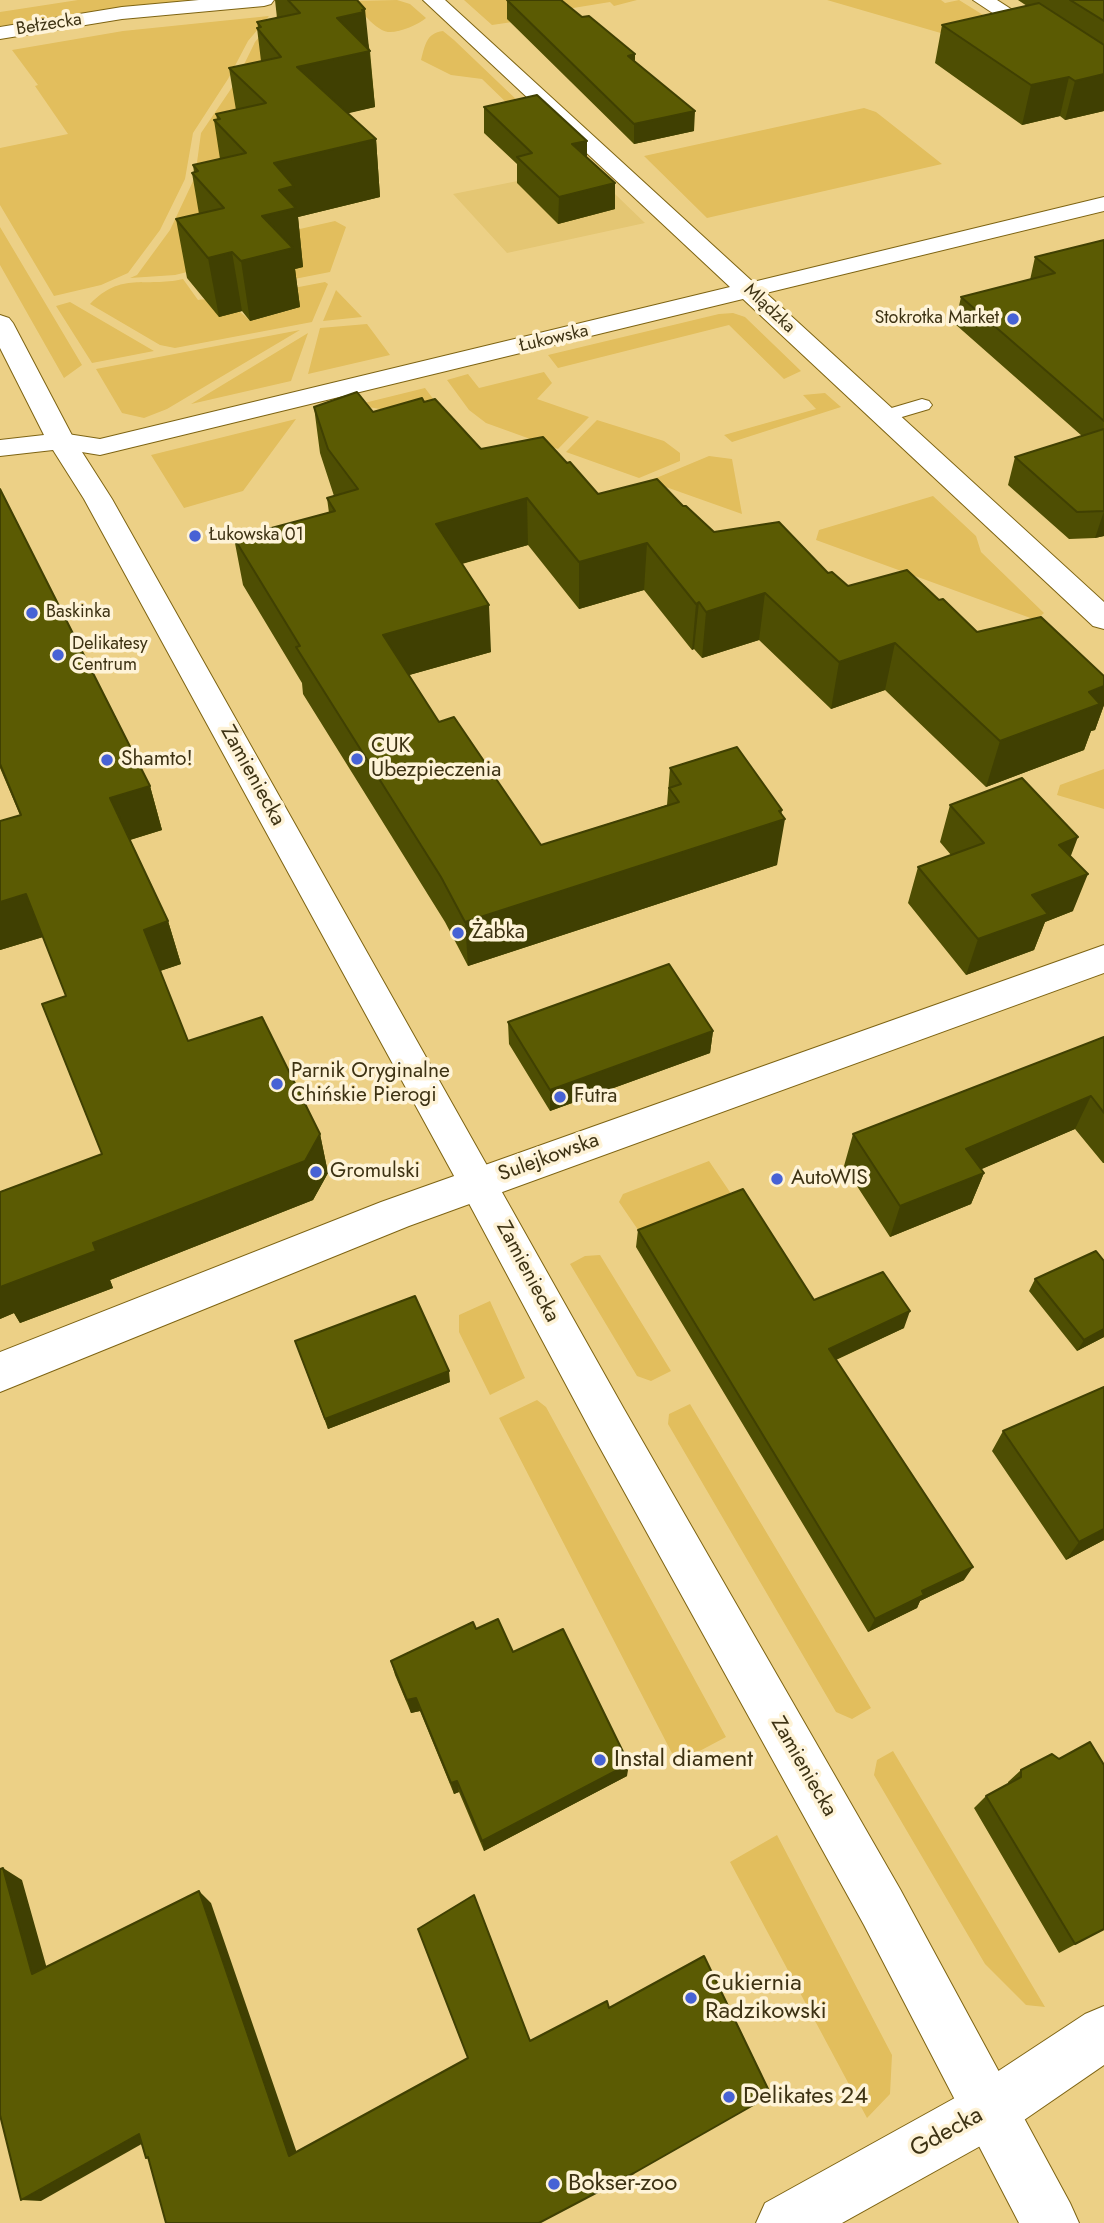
<!DOCTYPE html>
<meta charset="utf-8">
<style>
body{margin:0}
canvas{display:block;background:#ecd086}
</style>
<canvas width="1104" height="2223"></canvas>
<script>
const g = document.querySelector('canvas').getContext('2d');
g.lineJoin = 'round';
function fillPath(path, color) {
  g.fillStyle = color;
  g.fill(path, 'evenodd');
}
function strokePath(path, color, width, dash) {
  g.strokeStyle = color;
  g.lineWidth = width;
  g.lineCap = dash ? 'butt' : 'round';
  g.setLineDash(dash || []);
  g.stroke(path);
}
function label(font, color, halo, rows, align = 'center') {
  g.font = font + ' Jost,sans-serif';
  g.lineWidth = 7;
  g.setLineDash([]);
  g.textBaseline = 'middle';
  g.strokeStyle = halo;
  g.fillStyle = color;
  for (const [text, x, y, turn = 0] of rows) {
    g.save();
    g.translate(x, y);
    g.rotate((+turn || 0) * Math.PI / 180);
    g.textAlign = isNaN(turn) ? turn : align;
    if (halo) g.strokeText(text, 0, 0);
    g.fillText(text, 0, 0);
    g.restore();
  }
}
fillPath(new Path2D(`
 M 587,167 L 645,223 L 507,253 L 453,194 Z`), '#e4c673');
fillPath(new Path2D(`
 M 78,0 L 203,0 L 123,7 L 0,26 L 0,12 Z
 M 397,0 L 410,4 L 426,18 C 418,25 399,33 388,32 C 380,31 371,22 365,16 L 240,259 L 175,275 L 130,278 L 137,275 L 170,230 L 195,177 L 201,133 L 235,83 L 255,42 L 279,13 L 356,1 Z
 M 464,0 L 637,0 L 614,6 L 610,2 L 524,16 L 526,20 L 492,25 Z
 M 827,0 L 941,0 L 945,3 L 959,0 L 1075,72 Z
 M 269,16 L 248,41 L 228,79 L 193,133 L 185,179 L 160,230 L 128,273 L 101,285 L 54,296 L 0,205 L 0,148 L 68,134 L 35,86 L 38,85 L 12,50 L 123,31 Z
 M 443,31 L 454,40 L 521,104 L 511,107 L 482,79 L 451,75 L 421,60 C 425,46 426,33 443,31 Z
 M 864,108 L 876,112 L 942,164 L 707,218 L 644,156 Z
 M 335,221 L 346,227 L 330,272 L 274,283 L 268,276 L 291,231 Z
 M 0,227 L 82,365 L 64,378 L 0,265 Z
 M 183,279 L 198,300 C 215,297 240,309 250,321 L 297,308 L 283,290 L 325,282 L 328,284 L 312,322 L 175,348 L 160,345 L 90,304 C 122,271 144,288 183,279 Z
 M 336,290 L 362,317 L 323,321 Z
 M 70,302 L 154,351 L 92,363 L 56,306 Z
 M 733,313 L 745,317 L 801,371 L 784,379 L 729,325 L 558,368 L 548,355 L 719,314 Z
 M 367,324 L 390,355 L 308,374 L 320,328 Z
 M 300,330 L 167,409 L 144,418 L 122,413 L 96,369 Z
 M 308,333 L 291,381 L 191,404 Z
 M 544,372 L 552,383 L 537,399 L 589,417 L 558,449 L 486,423 L 469,410 L 447,380 L 468,374 L 479,388 Z
 M 425,388 L 440,408 L 417,415 L 356,405 Z
 M 825,393 L 841,407 L 732,442 L 724,435 L 816,409 L 803,395 Z
 M 296,419 L 243,491 L 184,508 L 151,455 Z
 M 597,420 L 664,441 L 680,453 L 680,461 L 639,478 L 566,452 Z
 M 709,456 L 732,459 L 742,514 L 649,481 Z
 M 933,496 L 976,536 L 981,552 L 1044,613 L 1036,620 L 816,540 L 819,530 Z
 M 1104,769 L 1104,809 L 1057,795 L 1060,785 Z
 M 709,1161 L 740,1207 L 647,1243 L 619,1202 L 623,1194 Z
 M 600,1255 L 671,1371 L 651,1381 L 637,1376 L 570,1264 L 585,1256 Z
 M 490,1301 L 525,1378 L 490,1395 L 459,1332 L 459,1315 Z
 M 537,1400 L 546,1407 L 726,1737 L 677,1763 L 499,1418 Z
 M 690,1404 L 871,1708 L 852,1719 L 836,1712 L 668,1424 L 669,1414 Z
 M 893,1751 L 1045,2007 L 1026,2005 L 985,1964 L 874,1775 L 877,1760 Z
 M 777,1835 L 892,2055 L 890,2094 L 867,2118 L 730,1862 Z`), '#e2be5d');
const service = new Path2D(`
 M 922,399 L 929,401 L 932,405 L 929,409 L 885,422 L 875,416 L 878,412 Z`);
const minor = new Path2D(`
 M 199,0 L 274,0 L 271,4 L 264,6 L 122,19 L 0,39 L 0,27 L 122,7 Z
 M 423,0 L 445,0 L 753,282 L 1104,197 L 1104,211 L 766,293 L 1104,602 L 1104,629 L 1093,626 L 743,299 L 100,455 L 51,447 L 47,441 L 51,435 L 61,433 L 100,439 L 730,287 Z
 M 973,0 L 997,0 L 1104,69 L 1104,84 L 1097,82 Z
 M 1104,945 L 1104,973 L 409,1226 L 0,1392 L 0,1352 L 381,1202 Z
 M 1104,2006 L 1104,2065 L 1011,2129 L 842,2223 L 756,2223 L 765,2203 L 971,2089 L 1085,2014 Z`);
const tertiary = new Path2D(`
 M 0,315 L 9,318 L 13,323 L 75,441 L 112,499 L 624,1409 L 900,1889 L 1070,2203 L 1079,2223 L 1019,2223 L 864,1925 L 594,1437 L 465,1196 L 84,499 L 53,450 L 0,456 L 0,440 L 44,435 L 0,348 Z`);
strokePath(service, '#7e6413', 2);
strokePath(minor, '#7e6413', 2);
strokePath(tertiary, '#7e6413', 2);
fillPath(service, '#fff');
fillPath(minor, '#fff');
fillPath(tertiary, '#fff');
fillPath(new Path2D(`
 M 275,0 L 357,0 L 370,51 L 375,107 L 347,113 L 376,139 L 380,197 L 298,217 L 303,267 L 295,269 L 300,307 L 250,321 L 242,311 L 219,317 L 187,278 L 176,219 L 199,214 L 192,173 L 194,172 L 193,165 L 220,159 L 214,120 L 217,119 L 216,114 L 236,110 L 229,68 L 261,61 L 257,28 L 258,27 L 257,22 L 277,18 Z
 M 507,0 L 582,17 L 635,54 L 635,61 L 694,131 L 634,144 L 507,19 Z
 M 1018,0 L 1104,0 L 1104,111 L 1065,120 L 1060,116 L 1022,125 L 935,63 L 942,25 L 1027,6 Z
 M 484,107 L 587,157 L 615,183 L 615,209 L 558,224 L 517,183 L 517,164 L 484,133 Z
 M 1104,240 L 1104,536 L 1095,538 L 1069,539 L 1008,485 L 1015,457 L 1082,436 L 955,324 L 961,297 L 1030,280 L 1035,257 Z
 M 424,402 L 481,449 L 567,463 L 598,494 L 683,506 L 714,532 L 828,573 L 848,586 L 939,600 L 977,632 L 1104,676 L 1104,705 L 1095,730 L 1091,731 L 1084,750 L 986,787 L 885,690 L 831,709 L 759,640 L 702,658 L 694,649 L 692,650 L 644,590 L 579,609 L 528,545 L 462,564 L 491,652 L 409,675 L 439,722 L 541,845 L 667,805 L 670,768 L 781,815 L 777,865 L 468,966 L 445,922 L 303,694 L 302,683 L 243,585 L 234,538 L 329,513 L 327,498 L 334,496 L 320,453 L 314,407 L 373,412 Z
 M 0,489 L 150,786 L 162,830 L 130,840 L 168,921 L 181,964 L 160,971 L 188,1041 L 320,1134 L 328,1173 L 313,1200 L 110,1280 L 113,1288 L 20,1323 L 14,1313 L 0,1319 L 0,1192 L 102,1154 L 66,996 L 43,937 L 0,950 L 0,821 L 20,815 L 0,768 Z
 M 950,805 L 1070,857 L 1073,911 L 1045,922 L 1034,950 L 966,975 L 908,903 L 918,867 L 951,855 L 940,842 Z
 M 508,1022 L 713,1031 L 710,1053 L 550,1111 L 509,1044 Z
 M 1104,1037 L 1104,1163 L 1103,1163 L 1075,1129 L 981,1169 L 984,1173 L 971,1204 L 890,1237 L 844,1166 L 853,1134 Z
 M 638,1230 L 814,1300 L 904,1328 L 836,1360 L 964,1580 L 920,1601 L 917,1608 L 868,1632 L 636,1247 Z
 M 1104,1261 L 1104,1337 L 1077,1351 L 1029,1291 L 1035,1279 Z
 M 295,1341 L 450,1382 L 328,1429 Z
 M 1003,1431 L 1104,1540 L 1066,1560 L 992,1451 Z
 M 476,1629 L 513,1652 L 627,1776 L 484,1851 L 459,1792 L 454,1794 L 420,1711 L 411,1713 L 395,1675 L 391,1661 Z
 M 1059,1759 L 1104,1929 L 1059,1953 L 974,1808 L 986,1796 L 1008,1784 L 1008,1782 L 1021,1770 Z`), '#4e4e03');
fillPath(new Path2D(`
 M 365,9 L 375,107 L 303,124 L 297,67 L 337,18 Z
 M 635,54 L 634,74 L 628,56 Z
 M 1104,74 L 1104,111 L 1065,120 L 1075,81 Z
 M 1069,77 L 1060,116 L 1022,125 L 1031,85 Z
 M 695,111 L 694,131 L 634,144 L 634,124 Z
 M 376,139 L 380,197 L 298,217 L 303,267 L 295,269 L 300,307 L 250,321 L 241,261 L 262,216 L 274,163 Z
 M 587,141 L 587,167 L 572,144 Z
 M 615,183 L 615,209 L 558,224 L 559,197 Z
 M 232,252 L 242,311 L 219,317 L 208,258 Z
 M 527,498 L 528,545 L 439,570 L 436,524 Z
 M 1104,511 L 1104,536 L 1095,538 Z
 M 647,543 L 644,590 L 579,609 L 579,562 Z
 M 765,593 L 759,640 L 702,658 L 706,612 Z
 M 699,602 L 694,649 L 692,650 L 696,604 Z
 M 489,605 L 491,652 L 388,681 L 383,635 Z
 M 895,643 L 885,690 L 831,709 L 839,662 Z
 M 1104,686 L 1104,705 L 1095,730 L 1091,731 L 1084,750 L 986,787 L 1000,741 L 1089,692 Z
 M 150,786 L 162,830 L 123,842 L 110,798 Z
 M 782,810 L 780,821 L 785,819 L 777,865 L 468,966 L 465,922 Z
 M 1078,837 L 1064,874 L 1059,845 Z
 M 1088,874 L 1073,911 L 1045,922 L 1034,950 L 966,975 L 978,939 L 1032,895 Z
 M 26,894 L 43,937 L 0,950 L 0,902 Z
 M 168,921 L 181,964 L 157,972 L 144,930 Z
 M 713,1031 L 710,1053 L 550,1111 L 550,1090 Z
 M 1091,1096 L 1075,1129 L 954,1181 L 966,1149 Z
 M 320,1134 L 328,1173 L 313,1200 L 110,1280 L 113,1288 L 20,1323 L 14,1313 L 0,1319 L 0,1282 L 93,1243 Z
 M 984,1173 L 971,1204 L 890,1237 L 900,1206 Z
 M 910,1311 L 904,1328 L 824,1365 L 829,1349 Z
 M 1104,1329 L 1104,1337 L 1077,1351 L 1084,1340 Z
 M 449,1371 L 450,1382 L 328,1429 L 325,1419 Z
 M 1104,1529 L 1104,1540 L 1066,1560 L 1079,1542 Z
 M 973,1567 L 964,1580 L 920,1601 L 917,1608 L 868,1632 L 875,1619 L 922,1591 Z
 M 416,1698 L 420,1711 L 411,1713 L 407,1700 Z
 M 629,1764 L 627,1776 L 484,1851 L 482,1841 Z
 M 457,1781 L 459,1792 L 454,1794 L 451,1783 Z
 M 3,1868 L 22,1880 L 51,1983 L 32,1974 Z
 M 199,1891 L 211,1903 L 299,2159 L 289,2156 Z
 M 139,2134 L 154,2137 L 41,2201 L 21,2200 Z`), '#404002');
const building = new Path2D(`
 M 288,0 L 357,0 L 365,9 L 362,10 L 364,12 L 337,18 L 370,51 L 297,67 L 376,139 L 274,163 L 294,186 L 279,190 L 296,208 L 262,216 L 293,248 L 241,261 L 232,252 L 208,258 L 176,219 L 224,208 L 192,173 L 198,171 L 193,165 L 246,153 L 214,120 L 220,119 L 216,114 L 266,103 L 229,68 L 281,57 L 257,28 L 261,27 L 257,22 L 300,13 Z
 M 507,0 L 561,0 L 582,17 L 589,16 L 635,54 L 628,56 L 695,111 L 634,124 Z
 M 1070,0 L 1104,0 L 1104,21 Z
 M 1039,3 L 1104,45 L 1104,74 L 1075,81 L 1069,77 L 1031,85 L 942,25 Z
 M 537,95 L 587,141 L 572,144 L 615,183 L 559,197 L 517,157 L 532,153 L 484,107 Z
 M 1104,240 L 1104,421 L 961,297 L 1055,273 L 1035,257 Z
 M 357,392 L 373,412 L 422,398 L 424,402 L 435,399 L 481,449 L 543,437 L 567,463 L 570,462 L 598,494 L 657,479 L 683,506 L 686,506 L 714,532 L 779,522 L 828,573 L 832,572 L 848,586 L 907,570 L 939,600 L 943,599 L 977,632 L 1041,617 L 1104,676 L 1104,686 L 1089,692 L 1100,704 L 1000,741 L 895,643 L 839,662 L 765,593 L 706,612 L 699,602 L 696,604 L 647,543 L 579,562 L 527,498 L 436,524 L 489,605 L 383,635 L 439,722 L 454,717 L 541,845 L 679,802 L 669,788 L 681,784 L 670,768 L 737,747 L 782,810 L 779,811 L 785,819 L 465,922 L 441,877 L 296,647 L 300,646 L 234,538 L 335,511 L 327,498 L 358,489 L 328,449 L 314,407 Z
 M 1104,429 L 1104,511 L 1077,512 L 1015,457 Z
 M 0,489 L 150,786 L 110,798 L 168,921 L 144,930 L 188,1041 L 262,1017 L 320,1134 L 305,1161 L 93,1243 L 96,1251 L 0,1287 L 0,1192 L 102,1154 L 42,1004 L 66,996 L 26,894 L 0,902 L 0,821 L 21,815 L 0,764 Z
 M 1022,778 L 1078,837 L 1059,845 L 1088,874 L 1032,895 L 1048,914 L 978,939 L 918,867 L 984,843 L 950,805 Z
 M 669,964 L 713,1031 L 550,1090 L 508,1022 Z
 M 1104,1037 L 1104,1113 L 1091,1096 L 966,1149 L 984,1173 L 900,1206 L 853,1134 Z
 M 743,1189 L 814,1300 L 883,1272 L 910,1311 L 829,1349 L 973,1567 L 922,1591 L 924,1595 L 875,1619 L 638,1230 Z
 M 1096,1251 L 1104,1261 L 1104,1329 L 1084,1340 L 1035,1279 Z
 M 415,1296 L 449,1371 L 325,1419 L 295,1341 Z
 M 1104,1387 L 1104,1529 L 1079,1542 L 1003,1431 Z
 M 498,1619 L 513,1652 L 563,1629 L 629,1764 L 482,1841 L 457,1781 L 451,1783 L 416,1698 L 407,1700 L 391,1661 L 473,1622 L 476,1629 Z
 M 1090,1742 L 1104,1765 L 1104,1929 L 1075,1944 L 986,1796 L 1021,1777 L 1021,1770 L 1052,1754 L 1059,1759 Z
 M 3,1868 L 32,1974 L 199,1891 L 289,2156 L 468,2058 L 418,1929 L 474,1895 L 530,2041 L 607,2001 L 609,2008 L 704,1956 L 771,2095 L 634,2173 L 539,2223 L 166,2223 L 148,2157 L 146,2158 L 139,2134 L 21,2200 L 0,2115 L 0,1869 Z`);
fillPath(building, '#5b5b03');
strokePath(building, '#404002', 2);
for (const [x, y, r, color] of [
 [1013,319,7,"#4762d5"],
 [195,536,7,"#4762d5"],
 [32,613,7,"#4762d5"],
 [58,655,7,"#4762d5"],
 [357,759,7,"#4762d5"],
 [107,760,7,"#4762d5"],
 [458,933,7,"#4762d5"],
 [277,1084,7,"#4762d5"],
 [560,1097,7,"#4762d5"],
 [316,1172,7,"#4762d5"],
 [777,1179,7,"#4762d5"],
 [600,1760,7,"#4762d5"],
 [691,1998,7,"#4762d5"],
 [729,2097,7,"#4762d5"],
 [554,2184,7,"#4762d5"]
]) {
  const dot = new Path2D();
  dot.arc(x, y, r, 0, 2 * Math.PI);
  g.fillStyle = color;
  g.fill(dot);
  strokePath(dot, '#fef3d7', 2.5);
}
label('18px', '#3d3213', '#fef3d7', [
 ["Bełżecka",49,25,-9],
 ["Mlądzka",769,309,43],
 ["Łukowska",554,339,-13]
]);
label('18px', '#3d3213', '#fef3d7', [
 ["Stokrotka Market",999,319,"right"],
 ["Łukowska 01",209,536],
 ["Baskinka",46,613],
 ["Delikatesy",72,645],
 ["Centrum",72,666]
], 'left');
label('21px', '#3d3213', '#fef3d7', [
 ["CUK",371,747],
 ["Ubezpieczenia",371,771],
 ["Shamto!",121,760],
 ["Żabka",472,933],
 ["Parnik Oryginalne",291,1072],
 ["Chińskie Pierogi",291,1096],
 ["Futra",574,1097],
 ["Gromulski",330,1172],
 ["AutoWIS",791,1179]
], 'left');
label('21px', '#3d3213', '#fef3d7', [
 ["Zamieniecka",252,776,61],
 ["Sulejkowska",549,1158,-20],
 ["Zamieniecka",527,1272,62],
 ["Zamieniecka",803,1767,60]
]);
label('24px', '#3d3213', '#fef3d7', [
 ["Instal diament",614,1760],
 ["Cukiernia",705,1984],
 ["Radzikowski",705,2012],
 ["Delikates 24",743,2097],
 ["Bokser-zoo",568,2184]
], 'left');
label('24px', '#3d3213', '#fef3d7', [
 ["Gdecka",947,2133,-29]
]);
</script>
